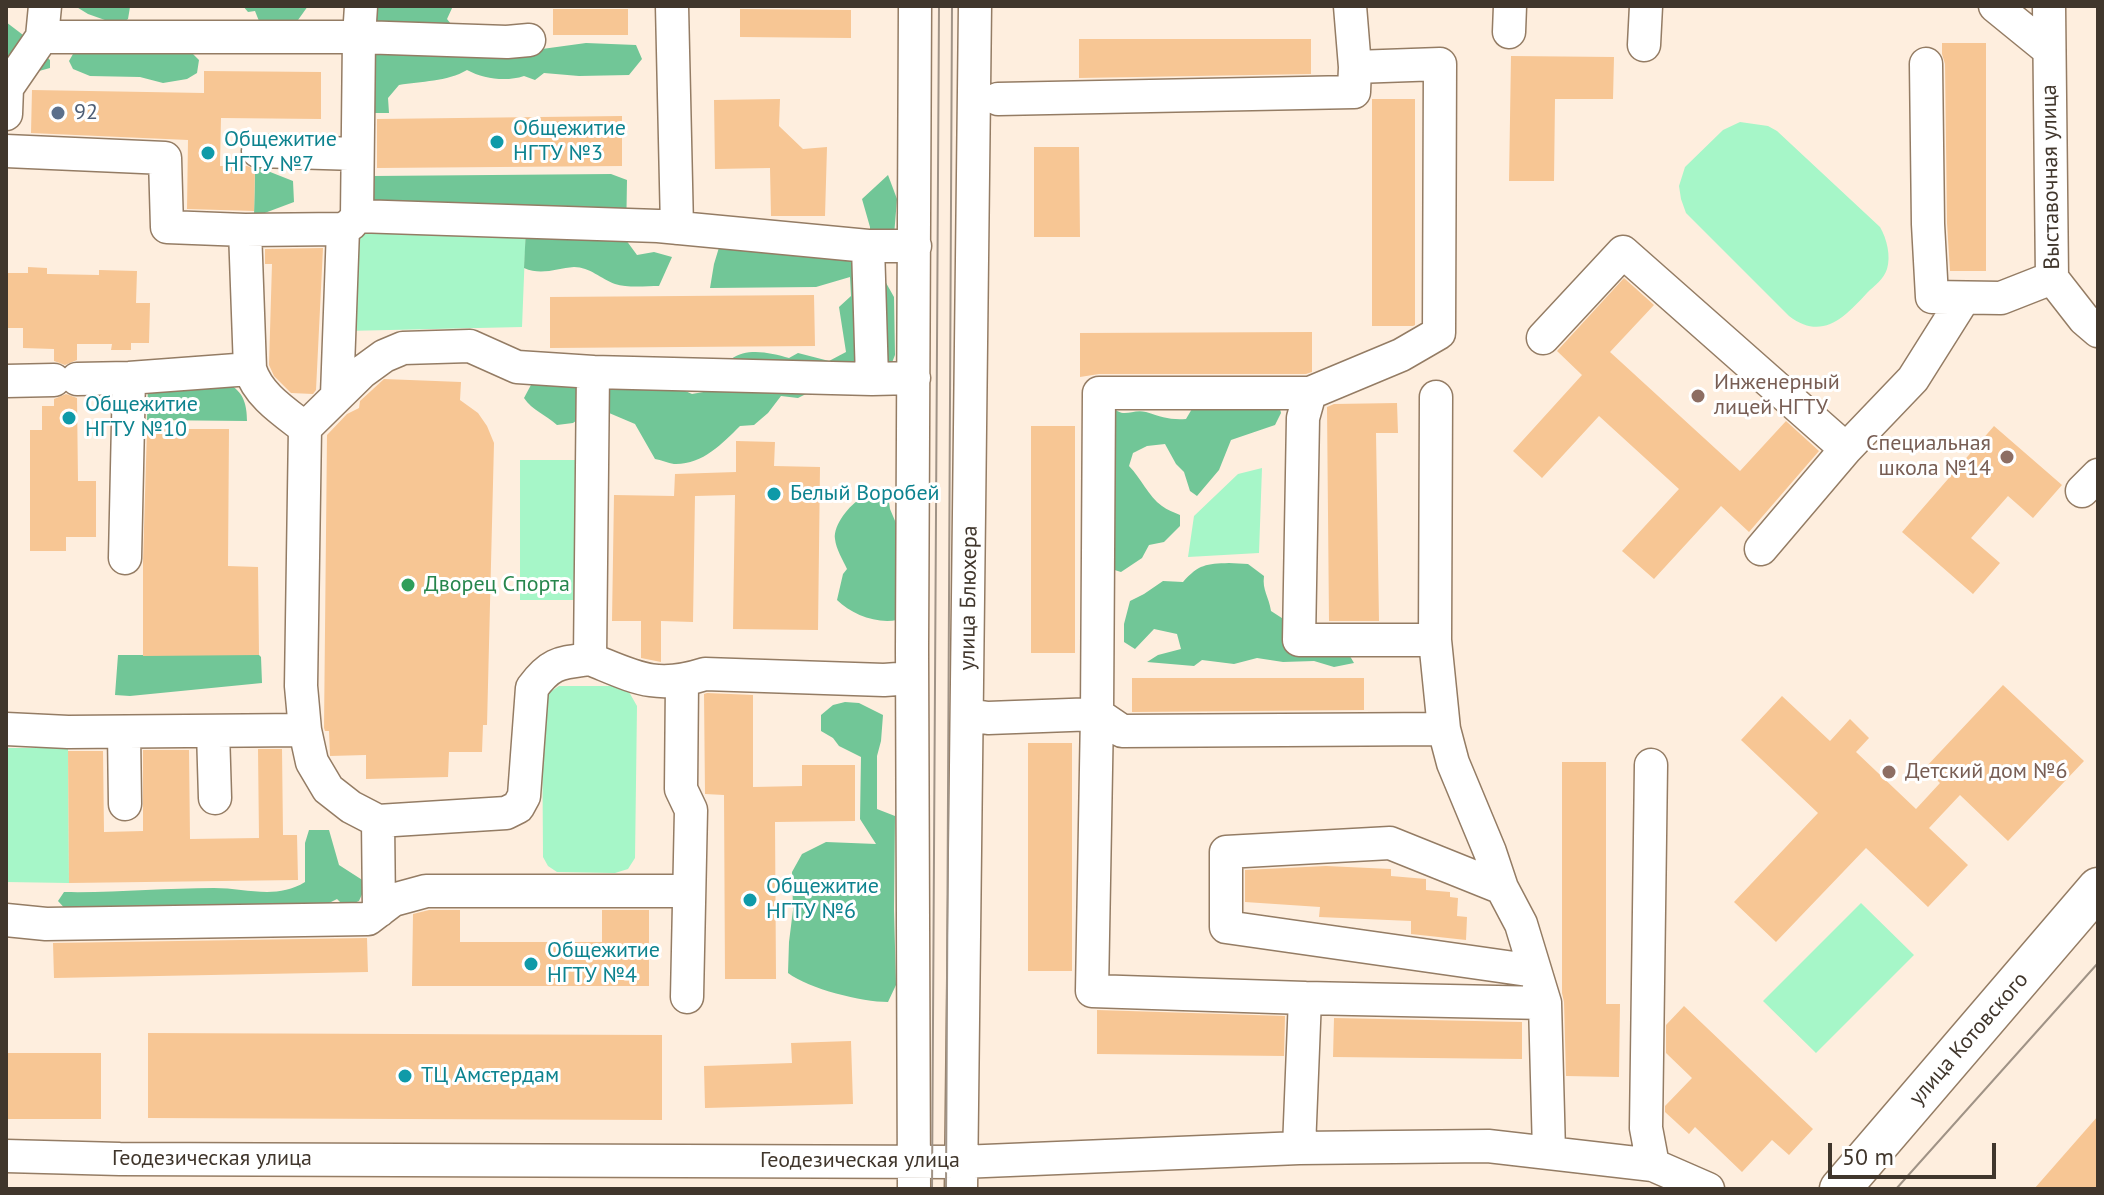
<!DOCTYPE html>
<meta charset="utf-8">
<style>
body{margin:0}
#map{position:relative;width:2104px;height:1195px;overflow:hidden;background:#feeede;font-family:"PT Sans",sans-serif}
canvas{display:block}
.frame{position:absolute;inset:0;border:8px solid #40362c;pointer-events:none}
.scale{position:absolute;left:1828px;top:1143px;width:168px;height:36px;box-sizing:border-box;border:4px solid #40362c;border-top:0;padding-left:10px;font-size:24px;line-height:28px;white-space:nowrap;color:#40362c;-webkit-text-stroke:6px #fff;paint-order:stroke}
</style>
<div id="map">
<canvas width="2104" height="1195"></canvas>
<div class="frame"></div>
<div class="scale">50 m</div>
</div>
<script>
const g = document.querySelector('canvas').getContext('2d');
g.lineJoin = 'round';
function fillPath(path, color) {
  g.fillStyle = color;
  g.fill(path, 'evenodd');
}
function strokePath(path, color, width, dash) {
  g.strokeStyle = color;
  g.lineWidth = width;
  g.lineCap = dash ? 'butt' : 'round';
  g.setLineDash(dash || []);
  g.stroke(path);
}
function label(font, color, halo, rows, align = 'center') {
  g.font = font + ' "PT Sans",sans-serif';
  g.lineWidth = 6;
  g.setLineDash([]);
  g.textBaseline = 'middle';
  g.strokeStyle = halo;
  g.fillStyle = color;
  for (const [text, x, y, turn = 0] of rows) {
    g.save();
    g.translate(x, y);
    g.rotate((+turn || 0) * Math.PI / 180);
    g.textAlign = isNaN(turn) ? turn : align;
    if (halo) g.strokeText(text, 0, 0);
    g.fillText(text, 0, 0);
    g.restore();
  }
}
fillPath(new Path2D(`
 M 1740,122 L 1768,126 L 1777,131 L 1880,227 C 1887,239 1891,256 1887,269 C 1884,279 1874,286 1867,293 C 1844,318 1822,341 1789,316 L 1686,213 L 1681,199 L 1679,186 L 1685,167 L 1723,130 Z
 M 526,226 L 522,327 L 345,331 L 349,227 Z
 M 520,460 L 575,460 L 574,600 L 520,600 Z
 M 1262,468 L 1259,553 L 1188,557 L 1194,516 L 1238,474 Z
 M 559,686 L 618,686 L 629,692 L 637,706 L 635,858 L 628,869 L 615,873 L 557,872 L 548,866 L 543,857 L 542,702 L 550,692 Z
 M 6,748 L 68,748 L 69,883 L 6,882 Z
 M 1861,903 L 1914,955 L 1816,1053 L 1763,1001 Z`), '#a6f6c8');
fillPath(new Path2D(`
 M 75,6 L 134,6 L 130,7 L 128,19 L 119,25 L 88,14 Z
 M 243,6 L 308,6 L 298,20 L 277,24 L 259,21 L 255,11 L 248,12 Z
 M 371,6 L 453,6 L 447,19 L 466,43 L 539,45 L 542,49 L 586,43 L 636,45 L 642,59 L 629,75 L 579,76 L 544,73 L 535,80 L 524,76 C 506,82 484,79 467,70 C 447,82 421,81 399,85 L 388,98 L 389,113 L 373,113 Z
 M 6,22 L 27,38 L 50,60 L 50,68 L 39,71 L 27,79 L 6,81 Z
 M 93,52 L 122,54 L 193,54 L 199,60 L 197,73 L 187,79 L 163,83 L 140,77 L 90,76 L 73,69 L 69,61 L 73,54 Z
 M 255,166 L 293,181 L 294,202 L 254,217 Z
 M 611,174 L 627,180 L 626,240 L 637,255 L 654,252 L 672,257 L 659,286 C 646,286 627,288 615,284 C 601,279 590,267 574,267 C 557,268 542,276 524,268 L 526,227 L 360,205 L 373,176 Z
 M 888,175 L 897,199 L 893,248 L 881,274 L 894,297 L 895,355 L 884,383 L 820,387 L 798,398 L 781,396 L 768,413 L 754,425 L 740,426 C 722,444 702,465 674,464 C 668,463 661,460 655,459 L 635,424 L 595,407 L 573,423 L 557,425 C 546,415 532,410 524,398 L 532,383 L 563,382 L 587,393 L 601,382 L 674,386 L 692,394 L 709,391 C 715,383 725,364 731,359 C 748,347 771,353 789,358 L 798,353 L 829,361 L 846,352 L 839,307 L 851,296 L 850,277 L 816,287 L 710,288 L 714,264 L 724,231 L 870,243 L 870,227 L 862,199 Z
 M 228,384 C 244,391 247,406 247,421 L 147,420 L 148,386 Z
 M 1196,402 L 1279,404 L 1281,413 L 1275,425 L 1231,440 L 1219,470 L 1197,496 L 1190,491 L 1184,472 L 1176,464 L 1165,444 L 1147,446 L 1133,453 L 1129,466 C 1141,478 1148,496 1162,506 C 1167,510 1174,512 1180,515 L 1180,526 L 1164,542 L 1149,545 L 1142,558 L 1121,572 L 1105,567 L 1110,404 C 1123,421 1131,408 1146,412 C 1162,417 1169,420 1186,419 Z
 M 888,495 L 890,509 L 901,535 L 895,566 L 898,585 L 897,620 C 876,624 851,614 837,600 L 843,574 L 847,569 C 843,560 836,549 835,539 C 833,525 850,504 862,498 C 870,495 879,496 888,495 Z
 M 1229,563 L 1248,564 L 1264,576 C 1262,590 1269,597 1271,611 L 1288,622 L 1347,651 L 1354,663 L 1334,667 L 1314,661 L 1283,662 L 1257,658 L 1234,664 L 1202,660 L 1194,666 L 1147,662 L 1158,655 L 1181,649 L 1177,634 L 1154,629 L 1135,649 L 1124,642 L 1124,624 L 1130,601 L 1144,594 L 1163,581 L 1183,582 C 1199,564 1206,564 1229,563 Z
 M 118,655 L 259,655 L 261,657 L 262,683 L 130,696 L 115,695 Z
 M 845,702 L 859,703 L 883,715 L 881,741 L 877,756 L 877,809 L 895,816 L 894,909 L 896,985 L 888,1002 C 862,1002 809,989 788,973 L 789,942 L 793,910 L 792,872 L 802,854 L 826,842 L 876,844 L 860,819 L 861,757 L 839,746 L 833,738 L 821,731 L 821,715 L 833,705 Z
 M 309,830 L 329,830 L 339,865 L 367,883 L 359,901 L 345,907 L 337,899 L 317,909 L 70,914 L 58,901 L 64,892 C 114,893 164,888 214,888 C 246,888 276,900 305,882 L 305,843 Z`), '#71c697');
fillPath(new Path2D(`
 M 553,9 L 628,9 L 628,35 L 553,35 Z
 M 740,9 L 851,10 L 851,38 L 740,37 Z
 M 1079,39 L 1311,39 L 1311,74 L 1079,78 Z
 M 1942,43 L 1986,43 L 1986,271 L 1950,271 L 1947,223 L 1945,64 L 1942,54 Z
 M 1511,56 L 1614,57 L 1613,99 L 1555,99 L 1554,181 L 1509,181 Z
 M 204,71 L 321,72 L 321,119 L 221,118 L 220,166 L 247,166 L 255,169 L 254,211 L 187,209 L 188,140 L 31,133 L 32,90 L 204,93 Z
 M 780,99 L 779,126 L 803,149 L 827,147 L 825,216 L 771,216 L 770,168 L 715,169 L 714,100 Z
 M 1372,99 L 1415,99 L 1415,325 L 1413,326 L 1372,326 Z
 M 622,116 L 622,166 L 377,168 L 377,119 Z
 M 1034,147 L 1079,147 L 1080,237 L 1034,237 Z
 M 323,248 L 316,390 L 313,394 L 291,393 L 274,376 L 269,365 L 272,264 L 265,264 L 265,249 Z
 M 28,267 L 47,268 L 47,274 L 99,275 L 99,270 L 137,271 L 136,303 L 150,303 L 149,343 L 131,343 L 131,350 L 111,350 L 112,344 L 77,344 L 77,360 L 65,365 L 54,361 L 54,349 L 23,348 L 23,328 L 7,328 L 8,273 L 28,273 Z
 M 1624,278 L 1654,305 L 1610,352 L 1740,471 L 1786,421 L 1819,451 L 1749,532 L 1721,506 L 1654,579 L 1622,551 L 1679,489 L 1599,416 L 1542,478 L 1513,451 L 1582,375 L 1557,351 Z
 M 814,295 L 815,346 L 550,348 L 550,297 Z
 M 1312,332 L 1312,372 L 1306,374 L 1099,374 L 1080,377 L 1080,333 Z
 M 384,379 L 461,382 L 460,400 L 478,413 L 487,426 L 494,443 L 487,725 L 483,725 L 482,752 L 449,752 L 448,777 L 366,779 L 366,755 L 330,756 L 329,731 L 325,731 L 324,728 L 327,435 L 347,414 L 359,408 L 360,401 Z
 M 66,394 L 77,398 L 78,481 L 96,481 L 96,537 L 66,537 L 66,551 L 30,551 L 30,430 L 42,430 L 42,406 L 54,406 L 54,399 Z
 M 1397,403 L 1398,433 L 1376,433 L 1379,621 L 1329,621 L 1327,407 L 1334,404 Z
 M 1031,426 L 1075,426 L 1075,653 L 1031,653 Z
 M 1994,426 L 2062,485 L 2033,518 L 2008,496 L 1971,538 L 2000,563 L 1973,594 L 1902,532 Z
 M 147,429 L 229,429 L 228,566 L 258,567 L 259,655 L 143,656 L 143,562 Z
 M 736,441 L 775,442 L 774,466 L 820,467 L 818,630 L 733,629 L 735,495 L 695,496 L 693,622 L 661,621 L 661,662 L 641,658 L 641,621 L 612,621 L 614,495 L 674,496 L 675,474 L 736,472 Z
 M 1132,678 L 1364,678 L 1364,710 L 1132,712 Z
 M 2003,685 L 2084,761 L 2008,841 L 1960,795 L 1929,828 L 1968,865 L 1928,907 L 1866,848 L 1776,942 L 1734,902 L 1818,813 L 1741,740 L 1782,696 L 1830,741 L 1850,719 L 1869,738 L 1856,752 L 1916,809 L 1940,783 L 1925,768 Z
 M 707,693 L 753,695 L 753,787 L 802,786 L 802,765 L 855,765 L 855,821 L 775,822 L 776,979 L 725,979 L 724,795 L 705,794 L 704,694 Z
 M 1028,743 L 1072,743 L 1072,971 L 1028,971 Z
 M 258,749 L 282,749 L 283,835 L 297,835 L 298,880 L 69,883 L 68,751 L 103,751 L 104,832 L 143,831 L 143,750 L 189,750 L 190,839 L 259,838 Z
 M 1562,762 L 1606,762 L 1606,1004 L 1620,1004 L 1619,1077 L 1566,1076 L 1564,1002 L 1562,993 Z
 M 1326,866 L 1391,869 L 1391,876 L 1426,879 L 1426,890 L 1450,892 L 1450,897 L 1458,898 L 1457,916 L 1467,917 L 1466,940 L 1411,934 L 1411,921 L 1319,917 L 1320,907 L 1245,902 L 1245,870 Z
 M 429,910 L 460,910 L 460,942 L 602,942 L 602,910 L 649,910 L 649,986 L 412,986 L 413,914 Z
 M 367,938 L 368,972 L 54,978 L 53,943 Z
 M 1684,1006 L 1813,1129 L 1789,1155 L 1772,1140 L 1742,1172 L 1695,1127 L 1689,1134 L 1665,1112 L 1665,1106 L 1692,1078 L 1666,1053 L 1666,1025 Z
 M 1097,1010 L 1285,1016 L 1284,1056 L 1097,1054 Z
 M 1334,1018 L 1522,1022 L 1522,1059 L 1333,1057 Z
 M 148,1033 L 662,1035 L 662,1120 L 148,1118 Z
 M 851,1041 L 853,1104 L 705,1108 L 704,1066 L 792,1063 L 791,1043 Z
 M 6,1053 L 101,1053 L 101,1119 L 6,1119 Z
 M 2098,1116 L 2098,1189 L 2034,1189 Z`), '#f7c694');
const minor = new Path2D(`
 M 45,6 L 42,37 L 359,37 L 361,6
 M 672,6 L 677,228
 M 1995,6 L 2049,50
 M 2049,6 L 2052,278 L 2084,319 L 2098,331
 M 1509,32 L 1510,6
 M 529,40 L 507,42 L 359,37 L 357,216 L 658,226 L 868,246 L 915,246
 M 1644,45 L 1646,6
 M 1926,64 L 1928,224 L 1932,297 L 2001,298 L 2052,278
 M 998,99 L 1354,92 L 1355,67
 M 6,114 L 7,88 L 42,37
 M 6,151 L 165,158 L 167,227 L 245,230 L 343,229 L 351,224 L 357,216
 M 258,151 L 357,154
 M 245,230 L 250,369
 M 868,246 L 872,379
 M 1543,338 L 1623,252 L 1846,449 L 1913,379 L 1964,298
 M 77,379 L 129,378 L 250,369 C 258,395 283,411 305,428 L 362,372 L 384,356 L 403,348 L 470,346 L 517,367 L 593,372
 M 6,381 L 54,380
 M 1310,393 L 1303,418 L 1299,640 L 1435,640
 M 337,395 L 343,229
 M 1436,397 L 1435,640 L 1444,729 L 1453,763 L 1490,852 L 1502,888 L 1521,924 L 1545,1003
 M 305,428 L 301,686 L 305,730 L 312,762 L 328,789 L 351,807 L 378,821 L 506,813 L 518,807 L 524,796 L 532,688 C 551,662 560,663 590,659
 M 2082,491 L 2098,475
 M 1761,549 L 1846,449
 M 125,558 L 129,378
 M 912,678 L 884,680 L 705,674 C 655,690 635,677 590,659 L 593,372 L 872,379 L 914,378
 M 682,682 L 681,789 L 691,810 L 687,997
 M 1097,714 L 1092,991 L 1305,998 L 1299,1148
 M 1097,714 L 1122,731 L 1444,729
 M 967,715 L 988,718 L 1097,714 L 1099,393 L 1310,393 L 1401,355 L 1439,333 L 1440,64 L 1355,67 L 1350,6
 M 6,729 L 68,732 L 305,730
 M 213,731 L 215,798
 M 124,732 L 125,804
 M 1651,765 L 1646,1128 L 1653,1165
 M 378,821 L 379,911
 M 1502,888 L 1390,843 L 1226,852 L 1226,927 L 1535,971
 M 6,920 L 46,924 L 368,919 L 393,900 L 426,891 L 688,891
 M 1305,998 L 1545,1003 L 1549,1152
 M 6,1156 L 120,1159 L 961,1162 L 1299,1148 L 1488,1146 L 1653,1165 L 1708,1189
 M 914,1189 L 912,649 L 915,6
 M 961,1189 L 975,6`);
const major = new Path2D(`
 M 1840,1189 L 2098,888`);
strokePath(minor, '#947c64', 35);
strokePath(major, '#947c64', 43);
strokePath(minor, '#fff', 32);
strokePath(major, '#fff', 40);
strokePath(new Path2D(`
 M 932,1189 L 939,6
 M 946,1189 L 952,6
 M 1896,1189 L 2098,963`), '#a09386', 2);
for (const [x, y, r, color] of [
 [58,113,8,"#5c6f8a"],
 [497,142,8,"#0f9aa8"],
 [208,153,8,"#0f9aa8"],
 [1698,396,8,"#8d6e63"],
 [69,418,8,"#0f9aa8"],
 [2007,457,8,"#8d6e63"],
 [774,494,8,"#0f9aa8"],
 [408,585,8,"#2e9e5b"],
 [1889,772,8,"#8d6e63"],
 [750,900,8,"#0f9aa8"],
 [531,964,8,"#0f9aa8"],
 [405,1076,8,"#0f9aa8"]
]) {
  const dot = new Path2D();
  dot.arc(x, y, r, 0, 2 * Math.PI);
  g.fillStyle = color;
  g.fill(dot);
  strokePath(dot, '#fff', 3);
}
label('22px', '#4e5e75', '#fff', [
 ["92",74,113]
], 'left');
label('22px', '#0d838f', '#fff', [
 ["Общежитие",513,129],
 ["НГТУ №3",513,154],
 ["Общежитие",224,140],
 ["НГТУ №7",224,165],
 ["Общежитие",85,405],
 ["НГТУ №10",85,430],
 ["Белый Воробей",790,494],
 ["Общежитие",766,887],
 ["НГТУ №6",766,912],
 ["Общежитие",547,951],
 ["НГТУ №4",547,976],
 ["ТЦ Амстердам",421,1076]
], 'left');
label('22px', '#40362c', '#fff', [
 ["Выставочная улица",2051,177,-91],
 ["улица Блюхера",969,598,-89],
 ["улица Котовского",1969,1039,-49],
 ["Геодезическая улица",212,1159],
 ["Геодезическая улица",860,1161]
]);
label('22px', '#785e54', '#fff', [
 ["Инженерный",1714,383],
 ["лицей НГТУ",1714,408],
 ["Специальная",1991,444,"right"],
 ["школа №14",1991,469,"right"],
 ["Детский дом №6",1905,772]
], 'left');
label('22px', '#27864d', '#fff', [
 ["Дворец Спорта",424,585]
], 'left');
</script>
